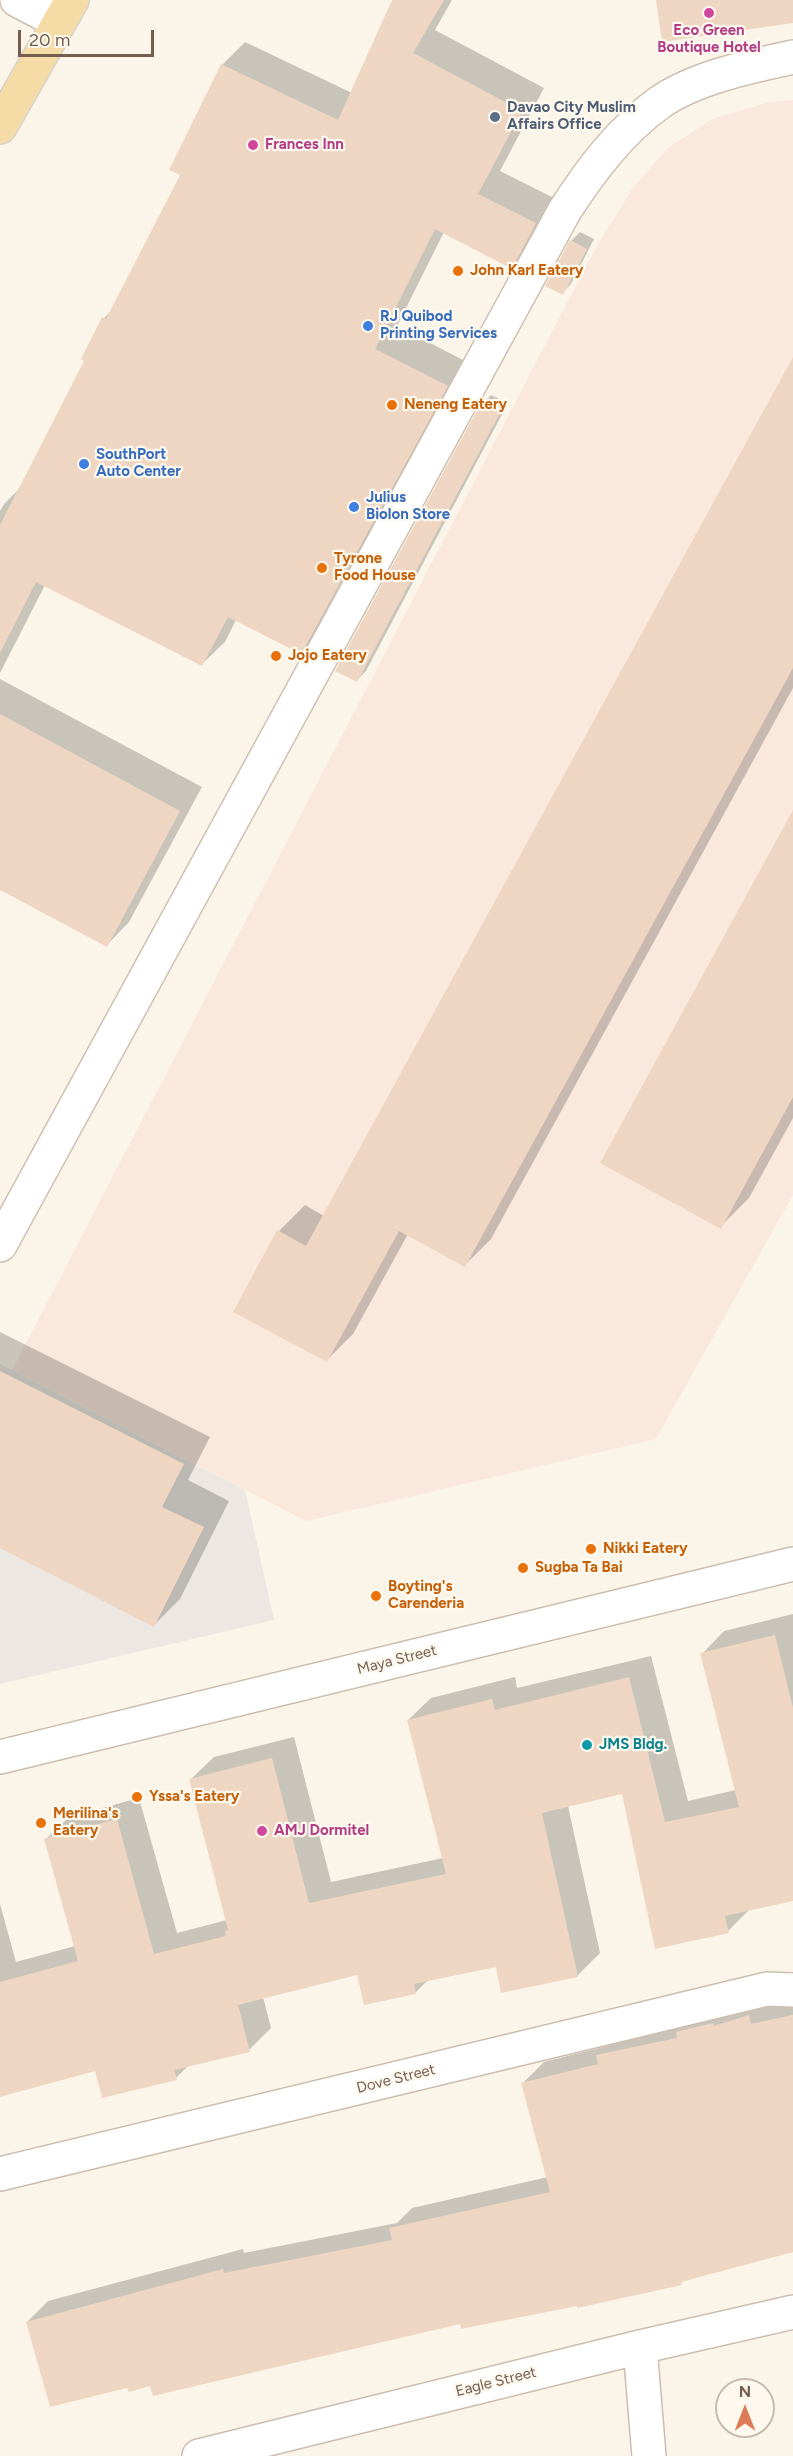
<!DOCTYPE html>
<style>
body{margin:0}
#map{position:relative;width:793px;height:2456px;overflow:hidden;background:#fbf5e9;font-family:Figtree,sans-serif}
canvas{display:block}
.north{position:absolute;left:715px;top:2378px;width:60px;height:60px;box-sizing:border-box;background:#fef9ef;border:2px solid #c7bbaf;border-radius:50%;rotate:0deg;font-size:16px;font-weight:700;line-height:24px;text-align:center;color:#745e4e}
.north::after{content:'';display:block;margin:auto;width:21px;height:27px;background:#dc7c57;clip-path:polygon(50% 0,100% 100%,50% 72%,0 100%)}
.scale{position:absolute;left:18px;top:30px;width:136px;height:27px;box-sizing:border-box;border:3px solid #745e4e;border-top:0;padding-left:8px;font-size:18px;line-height:21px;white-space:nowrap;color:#745e4e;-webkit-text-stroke:4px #fef9ef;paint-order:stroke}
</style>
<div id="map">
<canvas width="793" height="2456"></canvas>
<div class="north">N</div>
<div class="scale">20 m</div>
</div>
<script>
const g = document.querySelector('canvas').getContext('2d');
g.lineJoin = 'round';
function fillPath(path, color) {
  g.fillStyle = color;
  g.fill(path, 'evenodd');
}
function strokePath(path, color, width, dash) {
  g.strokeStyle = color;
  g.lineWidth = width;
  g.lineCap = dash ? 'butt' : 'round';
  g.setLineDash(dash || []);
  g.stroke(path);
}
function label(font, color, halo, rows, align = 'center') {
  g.font = font + ' Figtree,sans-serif';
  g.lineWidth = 4.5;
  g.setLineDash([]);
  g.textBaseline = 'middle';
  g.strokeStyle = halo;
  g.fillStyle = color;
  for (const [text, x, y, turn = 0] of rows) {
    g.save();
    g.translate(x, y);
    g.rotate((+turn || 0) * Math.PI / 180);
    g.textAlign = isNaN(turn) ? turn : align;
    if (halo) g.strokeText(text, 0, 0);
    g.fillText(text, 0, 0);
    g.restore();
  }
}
fillPath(new Path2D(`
 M 793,100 L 793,1195 L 656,1439 L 306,1521 L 12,1370 L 596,247 L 634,186 L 669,147 L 712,119 L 766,103 Z`), '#fbe8dd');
fillPath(new Path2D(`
 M 0,1364 L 245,1490 L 274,1620 L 0,1684 Z`), '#ece7e2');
fillPath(new Path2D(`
 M 394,0 L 452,0 L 435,30 L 544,88 L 500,171 L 558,200 L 534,244 L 511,267 L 444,232 L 397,326 L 469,363 L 324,629 L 301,652 L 236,620 L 225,642 L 202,664 L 45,585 L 0,673 L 0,511 L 4,504 L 22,486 L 86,360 L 104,318 L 114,308 L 182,174 L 222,65 L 245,42 L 352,93 Z
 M 580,232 L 594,239 L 571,284 L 562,293 L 571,241 Z
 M 793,359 L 793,688 L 491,1239 L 465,1265 L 408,1234 L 353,1334 L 327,1360 L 279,1231 L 305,1205 L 324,1216 Z
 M 491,395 L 508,403 L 366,671 L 357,680 L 482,404 Z
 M 0,679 L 202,787 L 129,922 L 107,945 L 0,888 Z
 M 793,813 L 793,1118 L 749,1198 L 720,1227 Z
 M 0,1332 L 210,1437 L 188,1480 L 229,1501 L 180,1599 L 154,1625 L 0,1547 Z
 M 793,1614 L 793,1899 L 751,1908 L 728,1931 L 623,1792 L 568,1806 L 600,1953 L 577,1976 L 497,1965 L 429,1979 L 416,1992 L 359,1973 L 263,1997 L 271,2028 L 249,2050 L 189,2065 L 176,2078 L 96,2069 L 0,2095 L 0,1904 L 16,1962 L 75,1946 L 46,1839 L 69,1817 L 139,1798 L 177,1933 L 227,1920 L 191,1779 L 214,1757 L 294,1737 L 331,1882 L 443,1858 L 408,1720 L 431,1698 L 515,1677 L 517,1688 L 651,1656 L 688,1801 L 736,1790 L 702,1654 L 724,1631 Z
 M 793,1999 L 793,2250 L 685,2279 L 681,2283 L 578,2304 L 461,2322 L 151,2385 L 128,2386 L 27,2322 L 48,2301 L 243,2249 L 244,2253 L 397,2223 L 412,2208 L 548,2177 L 523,2083 L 544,2062 L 607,2046 L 619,2035 Z`), '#0003');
fillPath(new Path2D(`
 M 392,0 L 444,0 L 413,53 L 522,111 L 478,194 L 536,223 L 512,269 L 435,229 L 375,349 L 448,386 L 301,654 L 228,617 L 202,666 L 36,582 L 0,653 L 0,525 L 84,361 L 81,359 L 102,317 L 106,319 L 180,175 L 169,170 L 221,64 L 338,120 Z
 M 656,0 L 793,0 L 793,23 L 662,42 Z
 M 570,240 L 587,249 L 563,295 L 545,286 Z
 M 793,357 L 793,668 L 465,1267 L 399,1231 L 327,1362 L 233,1312 L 277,1230 L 306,1246 Z
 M 481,403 L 500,413 L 357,682 L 335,671 Z
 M 0,714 L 180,811 L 107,947 L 0,890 Z
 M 793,810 L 793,1097 L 721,1229 L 600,1163 Z
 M 0,1371 L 184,1464 L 162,1507 L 204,1527 L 154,1627 L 0,1548 Z
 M 775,1635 L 793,1708 L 793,1901 L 725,1916 L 729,1933 L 655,1949 L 622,1794 L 542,1813 L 578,1977 L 501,1993 L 496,1967 L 414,1984 L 416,1994 L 364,2005 L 357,1975 L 238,2005 L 250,2052 L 174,2070 L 177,2080 L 102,2098 L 95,2071 L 0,2097 L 0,1982 L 78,1961 L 44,1839 L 117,1819 L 154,1954 L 226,1936 L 225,1931 L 228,1930 L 189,1779 L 272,1758 L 309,1903 L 446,1874 L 407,1720 L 492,1699 L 495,1710 L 629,1677 L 665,1822 L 739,1807 L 700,1653 Z
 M 749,2015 L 751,2024 L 793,2015 L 793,2252 L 681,2282 L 682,2285 L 577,2308 L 577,2306 L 461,2329 L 460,2324 L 153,2396 L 150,2386 L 129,2392 L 127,2388 L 50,2407 L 26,2322 L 223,2269 L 224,2273 L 392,2240 L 389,2228 L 550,2192 L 521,2083 L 598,2064 L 596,2055 L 677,2038 L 676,2032 L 713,2023 L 714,2026 Z`), '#efd6c2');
const minor = new Path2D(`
 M 17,0 L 59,22
 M 0,1245 L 565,210 C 591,170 620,131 659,103 C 694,78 751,66 793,57
 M 0,1757 L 793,1564
 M 0,2174 L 767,1989 L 793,1990
 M 640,2347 L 649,2456
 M 199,2456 L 640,2347 L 793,2312`);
const major = new Path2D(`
 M 0,127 L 72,0`);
strokePath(minor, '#cdbeaf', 36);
strokePath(major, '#d8d2cd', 36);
strokePath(minor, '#fff', 33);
strokePath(major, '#f5dca6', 33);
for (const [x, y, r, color] of [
 [709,13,6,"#d1479c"],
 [495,117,6,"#5c6f8a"],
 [253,145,6,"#d1479c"],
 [458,271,6,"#e8710a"],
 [368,326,6,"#3f7fe0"],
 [392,405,6,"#e8710a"],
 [84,464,6,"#3f7fe0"],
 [354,507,6,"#3f7fe0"],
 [322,568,6,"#e8710a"],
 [276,656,6,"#e8710a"],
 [591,1549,6,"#e8710a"],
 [523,1568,6,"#e8710a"],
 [376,1596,6,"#e8710a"],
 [587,1745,6,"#0f9aa8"],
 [137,1797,6,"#e8710a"],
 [41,1823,6,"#e8710a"],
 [262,1831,6,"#d1479c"]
]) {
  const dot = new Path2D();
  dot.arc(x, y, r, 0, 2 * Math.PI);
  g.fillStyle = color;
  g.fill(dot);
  strokePath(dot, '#fef9ef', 2);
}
label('bold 15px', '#b23c85', '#fef9ef', [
 ["Eco Green",709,31,"center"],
 ["Boutique Hotel",709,48,"center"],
 ["Frances Inn",265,145],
 ["AMJ Dormitel",274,1831]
], 'left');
label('bold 15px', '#4e5e75', '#fef9ef', [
 ["Davao City Muslim",507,108],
 ["Affairs Office",507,125]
], 'left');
label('bold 15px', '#c56008', '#fef9ef', [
 ["John Karl Eatery",470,271],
 ["Neneng Eatery",404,405],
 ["Tyrone",334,559],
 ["Food House",334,576],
 ["Jojo Eatery",288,656],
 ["Nikki Eatery",603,1549],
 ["Sugba Ta Bai",535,1568],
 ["Boyting's",388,1587],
 ["Carenderia",388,1604],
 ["Yssa's Eatery",149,1797],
 ["Merilina's",53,1814],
 ["Eatery",53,1831]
], 'left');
label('bold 15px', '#366cbe', '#fef9ef', [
 ["RJ Quibod",380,317],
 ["Printing Services",380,334],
 ["SouthPort",96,455],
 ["Auto Center",96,472],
 ["Julius",366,498],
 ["Biolon Store",366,515]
], 'left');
label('15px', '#745e4e', '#fef9ef', [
 ["Maya Street",397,1660,-14],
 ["Dove Street",396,2079,-14],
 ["Eagle Street",496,2382,-14]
]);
label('bold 15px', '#0d838f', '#fef9ef', [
 ["JMS Bldg.",599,1745]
], 'left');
</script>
